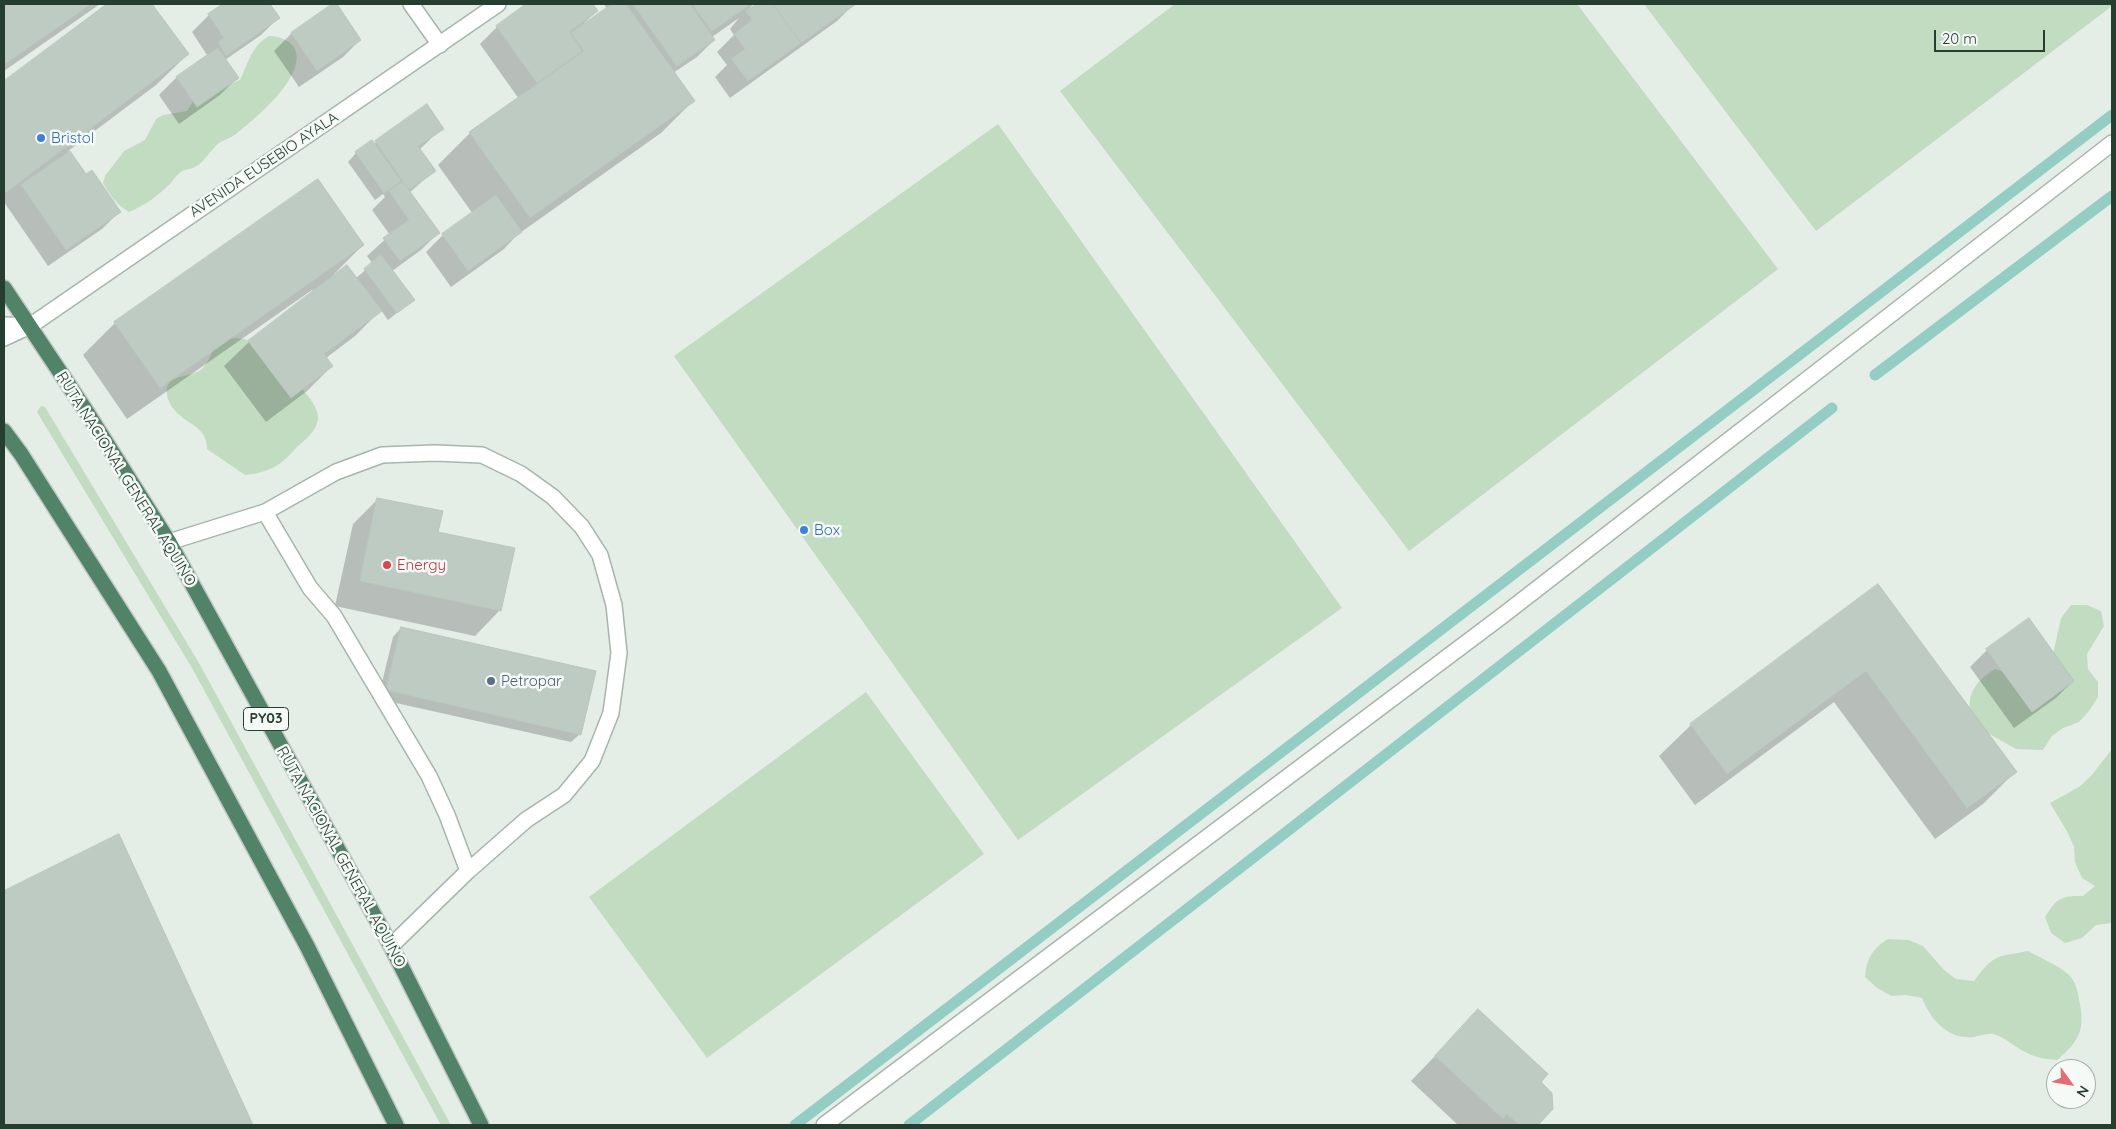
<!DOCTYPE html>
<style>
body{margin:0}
#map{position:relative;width:2116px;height:1129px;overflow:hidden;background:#e5ede7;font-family:Quicksand,sans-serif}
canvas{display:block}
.frame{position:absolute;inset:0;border:5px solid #263e30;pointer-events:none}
.north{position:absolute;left:2046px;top:1059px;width:50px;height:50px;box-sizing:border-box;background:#f6faf7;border:1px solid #a3afa7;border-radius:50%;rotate:122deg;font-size:14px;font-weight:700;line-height:20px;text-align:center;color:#263e30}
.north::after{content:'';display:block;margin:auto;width:18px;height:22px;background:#e66b74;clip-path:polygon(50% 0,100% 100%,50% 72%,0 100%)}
.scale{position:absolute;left:1934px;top:30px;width:111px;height:22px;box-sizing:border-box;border:2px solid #263e30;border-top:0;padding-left:6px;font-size:15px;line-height:18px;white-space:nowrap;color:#263e30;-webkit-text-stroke:4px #f6faf7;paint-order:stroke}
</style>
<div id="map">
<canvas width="2116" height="1129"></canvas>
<div class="frame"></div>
<div class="north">N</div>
<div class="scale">20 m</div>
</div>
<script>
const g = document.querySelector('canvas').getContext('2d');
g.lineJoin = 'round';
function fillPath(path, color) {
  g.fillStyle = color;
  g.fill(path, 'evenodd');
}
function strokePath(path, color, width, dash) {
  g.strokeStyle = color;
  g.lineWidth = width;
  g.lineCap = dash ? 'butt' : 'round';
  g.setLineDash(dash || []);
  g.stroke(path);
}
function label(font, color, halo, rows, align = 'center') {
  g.font = font + ' Quicksand,sans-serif';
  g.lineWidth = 5;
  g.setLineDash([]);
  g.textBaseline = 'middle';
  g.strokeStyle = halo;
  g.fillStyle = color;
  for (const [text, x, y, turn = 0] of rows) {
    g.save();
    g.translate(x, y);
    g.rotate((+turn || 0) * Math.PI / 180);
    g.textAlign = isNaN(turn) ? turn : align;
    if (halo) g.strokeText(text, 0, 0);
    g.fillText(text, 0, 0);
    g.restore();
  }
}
fillPath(new Path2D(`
 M 1175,4 L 1577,4 L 1778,269 L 1409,551 L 1060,91 Z
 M 1644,4 L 2112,4 L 2112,6 L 1816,231 Z
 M 269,36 C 279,36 290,40 295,49 C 307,76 254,120 236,134 C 231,138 225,139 219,143 C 210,150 205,162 195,167 C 191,169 187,169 184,170 C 178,173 174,179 170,184 C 157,196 146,205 129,212 C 117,205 110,195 103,183 L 105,176 L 124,151 L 145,140 L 156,119 L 163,115 L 187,111 L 195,98 L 240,80 C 248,64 251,46 269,36 Z
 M 998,124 L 1342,608 L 1018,840 L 674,356 Z
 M 236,338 L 245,339 L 252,343 C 268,358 322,398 318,420 C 316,431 305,440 297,447 C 280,466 271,472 245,475 L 207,449 C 208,421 173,424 167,395 C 163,372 193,379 203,368 C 216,353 209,341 236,338 Z
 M 41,406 L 45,407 L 199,663 L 451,1125 L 441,1125 L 192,668 L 37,412 Z
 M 2071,605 L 2087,605 L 2101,611 L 2104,626 L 2087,654 L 2088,669 L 2098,682 L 2098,697 L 2089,711 L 2079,722 L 2063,728 L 2052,736 L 2043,750 L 2016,749 L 1972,724 C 1966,697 1971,684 1995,669 L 2010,674 L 2048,664 L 2054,650 L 2061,618 Z
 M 866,692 L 984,854 L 707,1058 L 589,897 Z
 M 2112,749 L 2112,923 L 2096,925 L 2082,938 L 2065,943 L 2051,933 L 2045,917 C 2057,898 2060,896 2083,896 L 2095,886 L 2082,878 L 2075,862 L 2074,847 L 2068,833 L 2050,803 L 2079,787 L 2091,776 Z
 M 1888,939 L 1909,940 L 1923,946 L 1944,970 L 1956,979 L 1974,981 C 1994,954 1996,957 2028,951 C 2041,958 2057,965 2068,974 C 2075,980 2078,991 2079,999 C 2085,1029 2081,1040 2057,1060 C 2046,1059 2037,1058 2027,1053 C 2015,1048 2006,1037 1993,1034 C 1987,1033 1980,1036 1974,1037 C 1948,1040 1931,1020 1922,998 L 1906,995 L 1891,996 L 1876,987 L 1865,977 C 1867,958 1872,949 1888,939 Z`), '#c2dcc1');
fillPath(new Path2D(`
 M 4,4 L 100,4 L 4,71 Z
 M 109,4 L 151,4 L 188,54 L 156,85 L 68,151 L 86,176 L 119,212 L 102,229 L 48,266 L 4,202 L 4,83 Z
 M 225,4 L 268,4 L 278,18 L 261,35 L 225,60 L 237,78 L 220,95 L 179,124 L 159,95 L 176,78 L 207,55 L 192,32 L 209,15 Z
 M 335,4 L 360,40 L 343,57 L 299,87 L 274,51 L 291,34 Z
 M 528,4 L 591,4 L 597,11 L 584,23 L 585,24 L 607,9 L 604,4 L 753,4 L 746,13 L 760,4 L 854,4 L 837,21 L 730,98 L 715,77 L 727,65 L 717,52 L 734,35 L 730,29 L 739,18 L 712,37 L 714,40 L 697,57 L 673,73 L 693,101 L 661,133 L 517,235 L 504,249 L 451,287 L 426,252 L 443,235 L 473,214 L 438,165 L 470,133 L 519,99 L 480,44 L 497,27 Z
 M 426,106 L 442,128 L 419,150 L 434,171 L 409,193 L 438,233 L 421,250 L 392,271 L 413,300 L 388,320 L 381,310 L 355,336 L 326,358 L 332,366 L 307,391 L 266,422 L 224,366 L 249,342 L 314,292 L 312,290 L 127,419 L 83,355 L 115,323 L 363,245 L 333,275 L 356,278 L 373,264 L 367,256 L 390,235 L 372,210 L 385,197 L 383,194 L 375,200 L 348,162 L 356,153 L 374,144 Z
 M 378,499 L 436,533 L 500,610 L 475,636 L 335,606 L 353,524 Z
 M 1878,585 L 2015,772 L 1983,804 L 1935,839 L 1834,702 L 1695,805 L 1659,756 L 1691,725 Z
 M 401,628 L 580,734 L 571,742 L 378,699 L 393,637 Z
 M 1987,650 L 2073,681 L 2056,698 L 2014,728 L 1970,667 Z
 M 118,836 L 251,1125 L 4,1125 L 4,892 Z
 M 1478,1011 L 1539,1082 L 1552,1108 L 1536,1125 L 1458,1125 L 1411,1081 Z`), '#0003');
strokePath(new Path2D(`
 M 1875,375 L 2112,196
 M 795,1125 L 2112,115
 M 909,1125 L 1832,408`), '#93cdc3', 11);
const building = new Path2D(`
 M 4,4 L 91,4 L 4,65 Z
 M 107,4 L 152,4 L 189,54 L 4,194 L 4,81 Z
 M 223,4 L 270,4 L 280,18 L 226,56 L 218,42 L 224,38 L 208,14 Z
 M 332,4 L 337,4 L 361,40 L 317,71 L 291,33 Z
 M 526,4 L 593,4 L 598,11 L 569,32 L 582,51 L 537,83 L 496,26 Z
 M 612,4 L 626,4 L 695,101 L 530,218 L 469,132 L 584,51 L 571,33 Z
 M 633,4 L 690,4 L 715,40 L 677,66 Z
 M 692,4 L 751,4 L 712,31 Z
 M 757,4 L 773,4 L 801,43 L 748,81 L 731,59 L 745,49 L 734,34 L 752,20 L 746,11 Z
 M 773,4 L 856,4 L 801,43 Z
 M 218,48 L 239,78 L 197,107 L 176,77 Z
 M 427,104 L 444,129 L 418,146 L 436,171 L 409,190 L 375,141 Z
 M 372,140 L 401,181 L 384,193 L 355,152 Z
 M 70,151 L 86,174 L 92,170 L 121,212 L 66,250 L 21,185 Z
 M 318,179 L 364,245 L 160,388 L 114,322 Z
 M 403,182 L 440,233 L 400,261 L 383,238 L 409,220 L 389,191 Z
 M 496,195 L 522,232 L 468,271 L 442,234 Z
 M 381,255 L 415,300 L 397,313 L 364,269 Z
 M 347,265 L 382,311 L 324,354 L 333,366 L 291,398 L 248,341 Z
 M 377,498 L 443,511 L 438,532 L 515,548 L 501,611 L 360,581 Z
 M 1878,584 L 2017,772 L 1967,808 L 1866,671 L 1727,774 L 1690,724 Z
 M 2029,618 L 2074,681 L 2032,712 L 1986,649 Z
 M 401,627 L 596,671 L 581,735 L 386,690 Z
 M 119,834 L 253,1125 L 4,1125 L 4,891 Z
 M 1478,1009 L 1548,1074 L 1541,1082 L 1552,1093 L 1553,1109 L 1538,1125 L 1519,1125 L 1507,1114 L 1503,1119 L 1435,1056 Z`);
fillPath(building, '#becbc2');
strokePath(building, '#b8c6bc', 1);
const service = new Path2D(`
 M 265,512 L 336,472 L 382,455 L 435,453 L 482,455 L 521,474 L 553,497 L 582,527 L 600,555 L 614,605 L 619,653 L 611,713 L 592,761 L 564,795 L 526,820 L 468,871
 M 169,542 L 265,512 L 310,588 L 334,616 L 429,776 L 447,815 L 468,871 L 391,946`);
const minor = new Path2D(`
 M 411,4 L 440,45
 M 4,338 L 30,326`);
const tertiary = new Path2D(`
 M 4,325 L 30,326 L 498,4
 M 824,1125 L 1502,616 L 2112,143`);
const trunk = new Path2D(`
 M 4,288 L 86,411 L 169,542 L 391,946 L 481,1125
 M 4,431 L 21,454 L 159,671 L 307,946 L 396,1125`);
strokePath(service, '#a8b5ac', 18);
strokePath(minor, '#a8b5ac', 18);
strokePath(tertiary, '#a8b5ac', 18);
strokePath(trunk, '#c2c9c5', 18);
strokePath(service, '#fff', 15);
strokePath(minor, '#fff', 15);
strokePath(tertiary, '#fff', 15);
strokePath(trunk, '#518368', 15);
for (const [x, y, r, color] of [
 [41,138,5,"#3f7fe0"],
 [804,530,5,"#3f7fe0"],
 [387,565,5,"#e0444e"],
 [491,681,5,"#5c6f8a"]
]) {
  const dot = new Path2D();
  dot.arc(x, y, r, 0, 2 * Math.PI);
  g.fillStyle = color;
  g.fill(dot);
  strokePath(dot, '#f6faf7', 2);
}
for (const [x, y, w] of [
 [266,719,45]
]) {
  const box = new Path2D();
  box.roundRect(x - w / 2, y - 11.5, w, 23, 4);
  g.fillStyle = '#f6faf7';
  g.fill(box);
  strokePath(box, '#263e30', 1);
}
label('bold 14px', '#263e30', null, [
 ["PY03",266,719]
]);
label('15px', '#366cbe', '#f6faf7', [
 ["Bristol",51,138],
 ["Box",814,530]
], 'left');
label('15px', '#263e30', '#f6faf7', [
 ["AVENIDA EUSEBIO AYALA",264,165,-34],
 ["RUTA NACIONAL GENERAL AQUINO",126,479,58],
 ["RUTA NACIONAL GENERAL AQUINO",341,857,61]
]);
label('15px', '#be3a42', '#f6faf7', [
 ["Energy",397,565]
], 'left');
label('15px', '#4e5e75', '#f6faf7', [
 ["Petropar",501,681]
], 'left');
</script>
